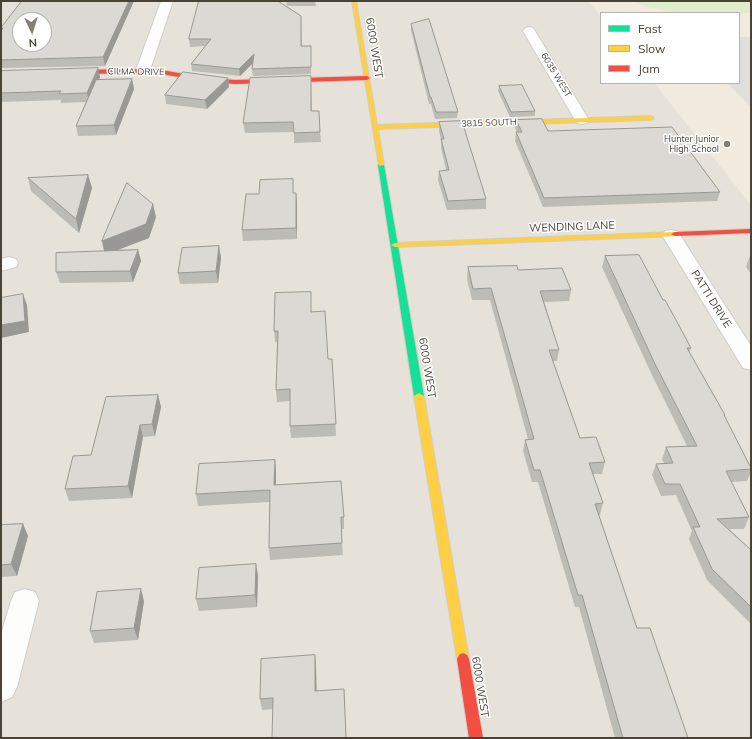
<!DOCTYPE html>
<style>
body{margin:0}
#map{position:relative;width:752px;height:739px;overflow:hidden;background:#f2f0ec;font-family:Mulish,sans-serif}
canvas{display:block}
.frame{position:absolute;inset:0;border:2px solid #494237;pointer-events:none}
.legend{position:absolute;left:600px;top:12px;width:140px;height:72px;box-sizing:border-box;background:#fff;border:1px solid #b6b3af;margin:0;padding:5px 7px;list-style:none;font-size:12px;color:#494237}
.legend li{display:flex;align-items:center;gap:8px;height:20px}
.legend b{width:20px;border:1px solid #b6b3af}
.north{position:absolute;left:12px;top:12px;width:40px;height:40px;box-sizing:border-box;background:#fff;border:1px solid #b6b3af;border-radius:50%;rotate:176deg;font-size:11px;font-weight:700;line-height:16px;text-align:center;color:#494237}
.north::after{content:'';display:block;margin:auto;width:14px;height:18px;background:#847f76;clip-path:polygon(50% 0,100% 100%,50% 72%,0 100%)}
</style>
<div id="map">
<canvas width="752" height="739"></canvas>
<div class="frame"></div>
<ul class="legend">
<li><b style="height:5px;background:#16e098"></b>Fast</li>
<li><b style="height:5px;background:#ffcf43"></b>Slow</li>
<li><b style="height:5px;background:#f24e42"></b>Jam</li>
</ul>
<div class="north">N</div>
</div>
<script>
const g = document.querySelector('canvas').getContext('2d');
g.lineJoin = 'round';
function fillPath(path, color) {
  g.fillStyle = color;
  g.fill(path, 'evenodd');
}
function strokePath(path, color, width, dash) {
  g.strokeStyle = color;
  g.lineWidth = width;
  g.lineCap = dash ? 'butt' : 'round';
  g.setLineDash(dash || []);
  g.stroke(path);
}
function label(font, color, halo, rows, align = 'center') {
  g.font = font + ' Mulish,sans-serif';
  g.lineWidth = 3;
  g.setLineDash([]);
  g.textBaseline = 'middle';
  g.strokeStyle = halo;
  g.fillStyle = color;
  for (const [text, x, y, turn = 0] of rows) {
    g.save();
    g.translate(x, y);
    g.rotate((+turn || 0) * Math.PI / 180);
    g.textAlign = isNaN(turn) ? turn : align;
    if (halo) g.strokeText(text, 0, 0);
    g.fillText(text, 0, 0);
    g.restore();
  }
}
fillPath(new Path2D(`
 M 1,1 L 751,1 L 751,738 L 1,738 ZM 601,13 L 739,13 L 739,83 L 601,83 ZM 20,20 L 44,20 L 44,44 L 20,44 Z`), '#e6e2d9');
fillPath(new Path2D(`
 M 588,1 L 751,1 L 751,205 L 654,83 L 739,83 L 739,13 L 601,13 L 601,17 Z`), '#f0ebde');
fillPath(new Path2D(`
 M 631,1 L 751,1 L 751,12 L 739,14 L 739,13 C 703,13 665,16 631,1 Z`), '#dfedcc');
fillPath(new Path2D(`
 M 739,37 L 751,37 L 751,107 L 727,83 L 739,83 Z`), '#e1dfdc');
const street = new Path2D(`
 M 161,1 L 173,1 L 150,70 L 148,73 L 138,73 L 136,70 Z
 M 529,27 L 533,28 L 535,31 L 589,120 L 587,123 L 582,124 L 577,123 L 575,120 L 523,31 L 525,28 Z
 M 671,230 L 677,231 L 680,235 L 751,346 L 751,370 L 743,368 L 662,235 L 665,231 Z
 M 9,257 L 16,259 L 18,263 L 16,267 L 1,271 L 1,259 Z
 M 25,589 L 35,592 L 39,601 L 17,687 L 12,697 L 1,702 L 1,634 L 11,601 L 15,592 Z`);
const fast = new Path2D(`
 M 381,163 L 384,165 L 424,396 L 419,399 L 414,396 L 378,165 Z`);
const slow = new Path2D(`
 M 352,1 L 356,1 L 377,125 L 651,116 L 654,118 L 651,120 L 378,129 L 384,165 L 379,166 Z
 M 675,232 L 678,232 L 678,236 L 395,247 L 391,245 L 395,243 Z
 M 419,393 L 424,396 L 469,659 L 467,663 L 463,665 L 459,663 L 457,659 L 414,396 Z`);
const jam = new Path2D(`
 M 156,69 L 201,77 L 235,80 L 367,76 L 370,78 L 367,80 L 235,84 L 201,81 L 156,73 L 70,74 L 67,72 L 70,70 Z
 M 751,229 L 751,233 L 675,236 L 671,234 L 675,232 Z
 M 463,653 L 467,655 L 469,659 L 483,738 L 469,738 L 457,659 L 459,655 Z`);
strokePath(street, '#d0ceca', 2);
strokePath(fast, '#d2cdc3', 2);
strokePath(slow, '#d2cdc3', 2);
strokePath(jam, '#d2cdc3', 2);
fillPath(street, '#fdfdfc');
fillPath(fast, '#16e098');
fillPath(slow, '#ffcf43');
fillPath(jam, '#f24e42');
fillPath(new Path2D(`
 M 22,1 L 134,1 L 105,66 L 1,68 L 1,28 Z
 M 286,1 L 315,1 L 316,6 L 287,6 Z
 M 301,16 L 302,46 L 311,46 L 311,74 L 253,76 L 252,69 L 253,63 L 240,76 L 192,71 L 191,64 L 205,46 L 190,47 L 189,39 Z
 M 411,24 L 458,112 L 457,118 L 435,119 L 431,104 L 429,104 L 411,30 Z
 M 1,71 L 100,77 L 99,80 L 132,79 L 134,89 L 116,135 L 78,136 L 76,126 L 86,102 L 61,103 L 61,100 L 1,102 Z
 M 228,78 L 229,87 L 207,109 L 166,104 L 165,95 Z
 M 311,85 L 312,111 L 320,132 L 321,142 L 294,143 L 294,132 L 245,133 L 243,123 Z
 M 499,86 L 535,111 L 535,116 L 510,117 L 498,91 Z
 M 516,120 L 720,192 L 717,201 L 543,207 L 515,141 L 516,132 L 517,132 L 515,128 Z
 M 439,122 L 486,199 L 486,209 L 447,210 L 438,180 L 439,171 L 446,170 L 441,148 L 441,140 L 439,131 Z
 M 88,175 L 92,188 L 79,233 L 31,191 L 28,178 Z
 M 296,193 L 297,203 L 297,239 L 243,241 L 242,230 Z
 M 156,217 L 149,238 L 116,250 L 138,250 L 141,261 L 133,282 L 60,283 L 56,272 L 104,251 L 102,241 Z
 M 219,246 L 221,258 L 218,283 L 180,284 L 178,273 Z
 M 750,255 L 751,255 L 751,274 L 746,267 Z
 M 605,256 L 663,300 L 691,348 L 689,352 L 725,415 L 724,417 L 751,468 L 751,472 L 747,481 L 731,482 L 749,517 L 744,529 L 729,529 L 751,550 L 751,624 L 707,580 L 689,539 L 692,531 L 676,495 L 661,496 L 652,475 L 656,464 L 664,463 L 662,459 L 666,447 L 687,446 L 652,375 L 602,267 Z
 M 468,267 L 518,270 L 571,290 L 569,301 L 544,302 L 559,350 L 557,361 L 553,361 L 580,438 L 605,462 L 602,474 L 593,474 L 603,503 L 600,515 L 599,515 L 637,628 L 687,738 L 615,738 L 579,607 L 575,607 L 538,482 L 532,482 L 523,451 L 525,440 L 528,439 L 490,300 L 472,300 L 467,279 Z
 M 312,312 L 328,359 L 332,359 L 336,436 L 291,438 L 290,426 L 290,401 L 277,402 L 276,390 L 277,342 L 275,342 L 274,331 Z
 M 158,395 L 161,407 L 155,436 L 143,437 L 132,498 L 69,501 L 65,489 L 91,455 Z
 M 275,460 L 276,472 L 276,485 L 344,517 L 344,529 L 341,529 L 343,555 L 270,560 L 269,548 L 270,502 L 198,506 L 196,494 Z
 M 23,524 L 28,536 L 17,576 L 1,577 L 1,525 Z
 M 256,564 L 258,576 L 257,607 L 199,611 L 196,599 Z
 M 144,601 L 138,640 L 94,643 L 90,631 Z
 M 315,655 L 316,667 L 316,691 L 273,709 L 262,710 L 260,699 Z`), '#bdbbb6');
fillPath(new Path2D(`
 M 129,1 L 134,1 L 105,66 L 103,57 Z
 M 254,54 L 255,61 L 240,76 L 239,69 Z
 M 98,68 L 100,77 L 89,102 L 87,93 Z
 M 228,78 L 229,87 L 207,109 L 205,100 Z
 M 132,79 L 134,89 L 116,135 L 114,125 Z
 M 88,175 L 92,188 L 79,233 L 76,219 Z
 M 296,193 L 297,203 L 297,239 L 296,228 Z
 M 153,204 L 156,217 L 149,238 L 105,255 L 102,241 Z
 M 219,246 L 221,258 L 218,283 L 216,271 Z
 M 138,250 L 141,261 L 133,282 L 130,271 Z
 M 23,294 L 27,305 L 29,332 L 1,338 L 1,325 Z
 M 158,395 L 161,407 L 155,436 L 152,424 Z
 M 140,425 L 143,437 L 132,498 L 128,486 Z
 M 275,460 L 276,472 L 276,497 L 274,485 Z
 M 23,524 L 28,536 L 17,576 L 11,564 Z
 M 256,564 L 258,576 L 257,607 L 255,595 Z
 M 141,589 L 144,601 L 138,640 L 134,628 Z
 M 315,655 L 316,667 L 317,702 L 315,691 Z`), '#9a9894');
const building = new Path2D(`
 M 22,1 L 129,1 L 103,57 L 1,60 L 1,31 L 3,28 L 1,28 ZM 20,20 L 44,20 L 44,44 L 20,44 Z
 M 199,1 L 278,1 L 301,16 L 301,46 L 311,46 L 311,67 L 252,69 L 254,54 L 239,69 L 191,64 L 211,39 L 189,39 Z
 M 429,19 L 458,112 L 436,112 L 431,97 L 430,97 L 411,24 Z
 M 98,68 L 87,93 L 59,94 L 61,91 L 1,93 L 1,71 Z
 M 183,72 L 228,78 L 205,100 L 165,95 Z
 M 311,76 L 311,111 L 319,111 L 320,132 L 294,133 L 293,122 L 243,123 L 250,78 Z
 M 132,79 L 114,125 L 76,126 L 96,80 Z
 M 522,85 L 535,111 L 511,112 L 499,86 Z
 M 542,119 L 548,131 L 672,127 L 720,192 L 544,198 L 516,132 L 522,132 L 516,120 Z
 M 462,121 L 486,199 L 448,201 L 439,171 L 449,170 L 441,139 L 444,139 L 439,122 Z
 M 88,175 L 76,219 L 28,178 Z
 M 293,179 L 293,193 L 296,193 L 296,228 L 242,230 L 246,194 L 259,194 L 260,180 Z
 M 127,183 L 153,204 L 146,224 L 102,241 Z
 M 219,246 L 216,271 L 178,273 L 182,248 Z
 M 138,250 L 130,271 L 56,272 L 56,253 Z
 M 639,255 L 663,300 L 665,300 L 676,320 L 691,348 L 687,348 L 725,415 L 724,415 L 751,468 L 751,469 L 726,471 L 749,517 L 717,519 L 751,550 L 751,607 L 712,569 L 693,527 L 700,527 L 680,484 L 665,484 L 656,464 L 673,463 L 666,447 L 697,446 L 655,364 L 605,256 Z
 M 517,266 L 518,270 L 562,268 L 571,290 L 540,291 L 559,350 L 549,350 L 580,438 L 596,437 L 605,462 L 589,463 L 603,503 L 595,504 L 637,628 L 650,628 L 688,738 L 623,738 L 582,595 L 578,595 L 540,470 L 534,470 L 525,440 L 534,439 L 491,288 L 473,289 L 468,267 Z
 M 311,292 L 311,312 L 325,311 L 328,359 L 332,359 L 336,424 L 290,426 L 290,389 L 276,390 L 278,331 L 274,331 L 275,293 Z
 M 23,294 L 25,321 L 1,325 L 1,298 Z
 M 158,395 L 152,424 L 140,425 L 128,486 L 65,489 L 73,456 L 91,455 L 106,397 Z
 M 275,460 L 274,485 L 341,481 L 344,517 L 341,517 L 342,543 L 269,548 L 270,490 L 196,494 L 199,464 Z
 M 23,524 L 11,564 L 1,565 L 1,525 Z
 M 256,564 L 255,595 L 196,599 L 199,568 Z
 M 141,589 L 134,628 L 90,631 L 97,592 Z
 M 315,655 L 315,691 L 344,689 L 346,738 L 272,738 L 273,698 L 260,699 L 261,659 Z`);
fillPath(building, '#dcd9d4');
strokePath(building, '#9a9894', 1);
for (const [x, y, r, color] of [
 [727,144,4,"#847f76"]
]) {
  const dot = new Path2D();
  dot.arc(x, y, r, 0, 2 * Math.PI);
  g.fillStyle = color;
  g.fill(dot);
  strokePath(dot, '#fff', 1.5);
}
label('9px', '#494237', '#fff', [
 ["CILMA DRIVE",136,72,1],
 ["6035 WEST",556,75,59],
 ["3815 SOUTH",489,123,-2]
]);
label('9px', '#494237', '#fff', [
 ["Hunter Junior",719,139],
 ["High School",719,149]
], 'right');
label('11px', '#494237', '#fff', [
 ["6000 WEST",374,48,81],
 ["WENDING LANE",572,227,-2],
 ["PATTI DRIVE",711,299,58],
 ["6000 WEST",427,368,81],
 ["6000 WEST",480,687,81]
]);
</script>
